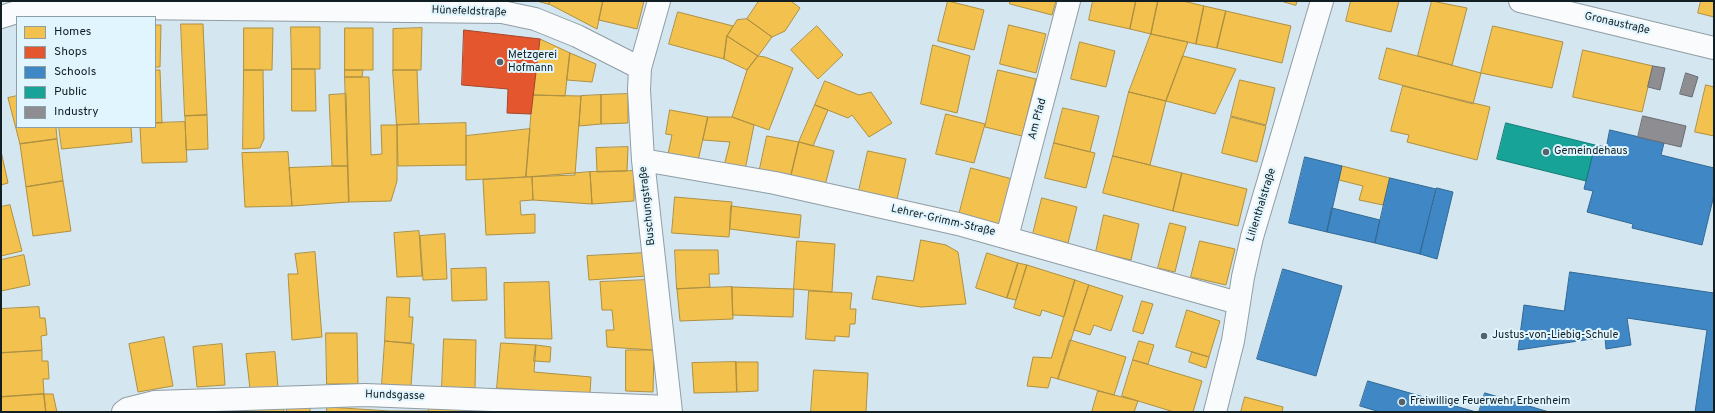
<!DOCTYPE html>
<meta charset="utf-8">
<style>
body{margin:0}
#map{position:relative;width:1715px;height:413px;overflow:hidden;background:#d4e6ef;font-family:Overpass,sans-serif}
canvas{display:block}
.frame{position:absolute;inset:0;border:2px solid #111e23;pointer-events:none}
.legend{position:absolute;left:16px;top:16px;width:140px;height:112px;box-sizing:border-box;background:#e1f5fe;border:1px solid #8e9fa6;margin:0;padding:5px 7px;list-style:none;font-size:12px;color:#111e23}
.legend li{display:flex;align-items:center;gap:8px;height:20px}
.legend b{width:20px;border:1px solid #8e9fa6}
</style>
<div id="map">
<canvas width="1715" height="413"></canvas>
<div class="frame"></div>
<ul class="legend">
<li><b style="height:11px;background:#f2c14e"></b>Homes</li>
<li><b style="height:11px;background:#e4572e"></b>Shops</li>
<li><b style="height:11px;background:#3f88c5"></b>Schools</li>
<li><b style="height:11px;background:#17a398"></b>Public</li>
<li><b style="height:11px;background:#8d8d92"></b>Industry</li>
</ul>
</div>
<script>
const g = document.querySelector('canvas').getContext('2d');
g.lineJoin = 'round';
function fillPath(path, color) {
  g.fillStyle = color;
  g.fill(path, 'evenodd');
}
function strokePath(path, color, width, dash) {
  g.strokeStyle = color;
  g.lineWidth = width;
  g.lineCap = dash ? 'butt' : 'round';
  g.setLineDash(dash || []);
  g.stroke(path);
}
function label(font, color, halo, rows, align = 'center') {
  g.font = font + ' Overpass,sans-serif';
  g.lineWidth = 4;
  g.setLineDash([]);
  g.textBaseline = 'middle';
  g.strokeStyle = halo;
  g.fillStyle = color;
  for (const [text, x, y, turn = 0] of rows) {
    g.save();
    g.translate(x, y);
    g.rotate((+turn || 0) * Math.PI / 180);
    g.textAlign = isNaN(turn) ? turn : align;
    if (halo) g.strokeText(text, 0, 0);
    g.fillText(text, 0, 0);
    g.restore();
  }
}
const homes = new Path2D(`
 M 537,1 L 550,1 L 549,4 Z
 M 550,1 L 603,1 L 597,29 L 549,4 Z
 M 603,1 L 644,1 L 637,29 L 599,20 Z
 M 759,1 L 791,1 L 800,8 L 785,31 L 772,37 L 747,19 Z
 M 948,1 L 984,10 L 974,50 L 938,41 Z
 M 1010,1 L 1056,1 L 1052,15 L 1010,4 Z
 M 1093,1 L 1136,1 L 1130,29 L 1089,20 Z
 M 1136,1 L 1158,1 L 1151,34 L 1130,29 Z
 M 1158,1 L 1183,1 L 1204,6 L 1196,44 L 1151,34 Z
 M 1281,1 L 1297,1 L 1296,5 Z
 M 1351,1 L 1399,1 L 1391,32 L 1346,21 Z
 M 1432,1 L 1467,8 L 1452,65 L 1418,56 Z
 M 1701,1 L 1714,1 L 1714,17 L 1698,13 Z
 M 1204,6 L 1226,11 L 1217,48 L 1196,44 Z
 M 1226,11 L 1291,26 L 1282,63 L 1217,48 Z
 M 678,12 L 733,26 L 727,36 L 724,59 L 669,44 Z
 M 747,19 L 772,37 L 758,56 L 727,36 L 737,20 Z
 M 181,24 L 203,24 L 207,115 L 185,116 Z
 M 155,25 L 161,25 L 160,67 L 155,67 Z
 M 1009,25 L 1046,34 L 1036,73 L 1000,64 Z
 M 817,26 L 843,55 L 818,79 L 791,50 Z
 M 1493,26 L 1563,42 L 1552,88 L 1481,73 Z
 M 291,27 L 320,27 L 320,69 L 292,69 Z
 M 244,28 L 273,28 L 272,70 L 244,70 Z
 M 345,28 L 373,28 L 373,70 L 345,70 Z
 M 422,28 L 421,70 L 393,70 L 393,29 Z
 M 1151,34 L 1188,42 L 1166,101 L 1129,92 Z
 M 727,36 L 758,56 L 747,70 L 724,59 Z
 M 540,39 L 570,53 L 565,96 L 533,95 Z
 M 1080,42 L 1115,51 L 1106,87 L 1071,79 Z
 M 933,45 L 970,56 L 957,113 L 921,104 Z
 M 1387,48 L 1481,73 L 1473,104 L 1379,79 Z
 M 1583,50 L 1653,66 L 1642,112 L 1573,97 Z
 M 570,53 L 596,64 L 592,82 L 567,80 Z
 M 758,56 L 765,57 L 793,68 L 769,130 L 732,117 L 747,70 Z
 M 1183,56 L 1236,69 L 1215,114 L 1166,101 Z
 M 292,69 L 315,69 L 316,111 L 292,111 Z
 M 155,70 L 160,70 L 162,123 L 155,123 Z
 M 244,70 L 263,70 L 264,139 L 260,148 L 243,149 Z
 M 345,70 L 363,70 L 362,77 L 345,77 Z
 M 393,70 L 417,70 L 419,124 L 397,125 Z
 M 998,70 L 1036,79 L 1022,136 L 985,127 Z
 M 345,77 L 369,77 L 371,155 L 382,154 L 381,125 L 397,125 L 397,181 L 391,201 L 349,202 Z
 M 1240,80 L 1275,88 L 1266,125 L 1231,116 Z
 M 825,81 L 859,95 L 871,92 L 892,123 L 869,137 L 852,115 L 848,118 L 815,105 Z
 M 1706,85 L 1714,87 L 1714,136 L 1695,132 Z
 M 1403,86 L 1490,107 L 1477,160 L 1407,142 L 1409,135 L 1391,131 Z
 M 1129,92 L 1166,101 L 1150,165 L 1113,156 Z
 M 346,94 L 348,166 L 332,166 L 329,95 Z
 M 628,94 L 628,123 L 601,124 L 601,95 Z
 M 533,95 L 581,96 L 575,175 L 526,177 Z
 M 601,95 L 601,124 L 579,126 L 581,96 Z
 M 17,96 L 17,127 L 56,127 L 57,139 L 20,144 L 8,98 Z
 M 815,105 L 828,110 L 813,146 L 799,142 Z
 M 1063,108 L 1099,116 L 1090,152 L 1054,143 Z
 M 670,110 L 708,117 L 697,165 L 667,159 L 672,135 L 666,134 Z
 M 946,114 L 985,124 L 974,163 L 936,154 Z
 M 207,115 L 208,149 L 186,150 L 185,116 Z
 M 708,117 L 732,117 L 754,125 L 745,170 L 724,166 L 730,142 L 703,140 Z
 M 1231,117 L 1266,126 L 1257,162 L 1222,153 Z
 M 185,122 L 187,162 L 142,163 L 140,127 L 155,127 L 155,123 Z
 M 466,123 L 466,165 L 398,166 L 397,125 Z
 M 59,127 L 131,127 L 132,142 L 62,149 Z
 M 530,129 L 526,177 L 466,180 L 466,136 Z
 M 767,136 L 799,142 L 790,180 L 759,173 Z
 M 57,139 L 63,181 L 26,187 L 20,144 Z
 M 799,142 L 834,151 L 824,189 L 790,180 Z
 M 1054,143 L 1095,153 L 1086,188 L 1045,178 Z
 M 628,147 L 627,171 L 597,172 L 596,148 Z
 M 1,151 L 8,183 L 1,185 Z
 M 868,151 L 906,159 L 896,204 L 858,195 Z
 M 288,152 L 292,206 L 245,207 L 242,153 Z
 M 1113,156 L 1182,173 L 1173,211 L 1103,193 Z
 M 332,166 L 348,166 L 349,202 L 292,206 L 289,168 Z
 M 1342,166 L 1390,178 L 1383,205 L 1359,200 L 1363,186 L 1339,180 Z
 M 971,168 L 1012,179 L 999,226 L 959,215 Z
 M 634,171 L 634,201 L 592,204 L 590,172 Z
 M 590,172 L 592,204 L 533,200 L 532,177 Z
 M 1182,173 L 1247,189 L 1238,226 L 1173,211 Z
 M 532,177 L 533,200 L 520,201 L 521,215 L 535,214 L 535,233 L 486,235 L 483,180 Z
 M 63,181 L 71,231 L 33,236 L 26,187 Z
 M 675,197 L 732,202 L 729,237 L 672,233 Z
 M 1042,198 L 1077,207 L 1068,243 L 1033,234 Z
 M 10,205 L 22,251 L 1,256 L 1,207 Z
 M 731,206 L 801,215 L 799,238 L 730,229 Z
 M 1104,215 L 1139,224 L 1131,260 L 1096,252 Z
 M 1170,223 L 1186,227 L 1175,272 L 1158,268 Z
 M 419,231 L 422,276 L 397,277 L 394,233 Z
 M 445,234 L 447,279 L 423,280 L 420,236 Z
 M 921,240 L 946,245 L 958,252 L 966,304 L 921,307 L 872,299 L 877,276 L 913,281 Z
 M 797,241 L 835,244 L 832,292 L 794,289 Z
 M 1200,241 L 1235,249 L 1226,285 L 1191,277 Z
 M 675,250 L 718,250 L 719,274 L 709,274 L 710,287 L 677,289 Z
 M 315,252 L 322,337 L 292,340 L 288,274 L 298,274 L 295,254 Z
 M 646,253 L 647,276 L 589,280 L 587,256 Z
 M 987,253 L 1018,263 L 1007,298 L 976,288 Z
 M 24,255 L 30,285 L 1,291 L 1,260 Z
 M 1018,263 L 1027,265 L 1016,300 L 1007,298 Z
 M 1027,265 L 1075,280 L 1064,317 L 1042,310 L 1040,316 L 1014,308 Z
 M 486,268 L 487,300 L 452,301 L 451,269 Z
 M 648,280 L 654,350 L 607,347 L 606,330 L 614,330 L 612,310 L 602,310 L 600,282 Z
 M 1075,280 L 1089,285 L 1058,379 L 1051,377 L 1048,388 L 1027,386 L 1033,357 L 1051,358 Z
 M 549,282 L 552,339 L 505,338 L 504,283 Z
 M 1089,285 L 1123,296 L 1111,331 L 1094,325 L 1090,335 L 1074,330 Z
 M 732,287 L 733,319 L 680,321 L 677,289 Z
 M 732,287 L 794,289 L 793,317 L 733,315 Z
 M 809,291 L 852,293 L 850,309 L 856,309 L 855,324 L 850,324 L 849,337 L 835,336 L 835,341 L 806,339 Z
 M 387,297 L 410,298 L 409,317 L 413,317 L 411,343 L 385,341 Z
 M 1142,301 L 1153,304 L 1143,334 L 1133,331 Z
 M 39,307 L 40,318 L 45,318 L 47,335 L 41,336 L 42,350 L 1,353 L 1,309 Z
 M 1187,310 L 1220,321 L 1209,357 L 1176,347 Z
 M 326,333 L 357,333 L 358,384 L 327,384 Z
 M 164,337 L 173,386 L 138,392 L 129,344 Z
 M 444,339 L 476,340 L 475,388 L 442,387 Z
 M 1070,340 L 1126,357 L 1114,395 L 1058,379 Z
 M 385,341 L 414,344 L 411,386 L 382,384 Z
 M 1139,341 L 1154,345 L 1148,364 L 1133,360 Z
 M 501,343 L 536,345 L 534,372 L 591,377 L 590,394 L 497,388 Z
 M 222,344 L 225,385 L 197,387 L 193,347 Z
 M 536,345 L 551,347 L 550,362 L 534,361 Z
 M 626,350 L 654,350 L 653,392 L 626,391 Z
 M 42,351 L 42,361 L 48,361 L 49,379 L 43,379 L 44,394 L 1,397 L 1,353 Z
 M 275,352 L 278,387 L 250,389 L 246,354 Z
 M 1192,352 L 1209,357 L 1206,368 L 1189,362 Z
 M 1133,360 L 1202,381 L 1193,412 L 1174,412 L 1122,396 Z
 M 736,362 L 737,392 L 694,393 L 692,363 Z
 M 736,362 L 758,362 L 758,391 L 737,392 Z
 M 814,370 L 868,373 L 866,412 L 811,412 Z
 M 1098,391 L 1138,401 L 1134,412 L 1092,412 Z
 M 44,394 L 46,412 L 1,412 L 1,397 Z
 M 44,394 L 53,394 L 57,412 L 46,412 Z
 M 1245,397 L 1283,407 L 1282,412 L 1241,412 Z
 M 287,406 L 310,406 L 310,412 L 287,412 Z
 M 283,407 L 284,412 L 228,412 L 227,408 Z
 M 327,407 L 390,411 L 390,412 L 327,412 Z
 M 225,408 L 225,412 L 202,412 L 202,409 Z
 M 429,408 L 462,408 L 462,412 L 429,412 Z
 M 390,411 L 428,411 L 428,412 L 390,412 Z`);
fillPath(homes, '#f2c14e');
strokePath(homes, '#ae9041', 1);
const shops = new Path2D(`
 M 464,30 L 540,39 L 531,114 L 507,113 L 508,89 L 462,85 Z`);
fillPath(shops, '#e4572e');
strokePath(shops, '#a5462b', 1);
const schools = new Path2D(`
 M 1610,130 L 1664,143 L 1661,155 L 1714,168 L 1714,195 L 1702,245 L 1632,228 L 1633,224 L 1587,212 L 1593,191 L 1584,189 L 1595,145 L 1606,147 Z
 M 1305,157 L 1342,166 L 1327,232 L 1289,223 Z
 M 1390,178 L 1436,189 L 1420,254 L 1375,243 Z
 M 1437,188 L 1453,192 L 1437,259 L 1420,254 Z
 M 1332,208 L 1380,220 L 1375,243 L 1327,232 Z
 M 1283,269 L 1342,286 L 1316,376 L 1257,359 Z
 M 1570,272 L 1714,293 L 1714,412 L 1695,412 L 1707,330 L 1627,318 L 1631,345 L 1606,349 L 1605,337 L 1518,350 L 1524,305 L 1564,311 Z
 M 1368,381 L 1476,412 L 1380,412 L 1360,406 Z
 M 1485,393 L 1549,412 L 1479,412 Z`);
fillPath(schools, '#3f88c5');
strokePath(schools, '#316894', 1);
const public = new Path2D(`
 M 1506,123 L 1595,145 L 1586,181 L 1497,159 Z`);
fillPath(public, '#17a398');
strokePath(public, '#157b75', 1);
const industry = new Path2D(`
 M 1653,66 L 1665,68 L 1660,90 L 1648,87 Z
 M 1686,73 L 1698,77 L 1692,97 L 1680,94 Z
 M 1643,116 L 1686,126 L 1681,147 L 1638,137 Z`);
fillPath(industry, '#8d8d92');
strokePath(industry, '#686c71', 1);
const minor = new Path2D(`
 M 659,1 L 640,68 L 639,90 L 643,160 L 671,412
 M 1520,1 L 1714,48
 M 1,17 L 33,7 L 502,12 L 535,19 L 577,36 L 640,68
 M 643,160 L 775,183 L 958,224 L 1238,303
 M 1007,237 L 1069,1
 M 123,412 L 127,409 L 155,402 L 365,395 L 670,407
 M 1215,412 L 1233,341 L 1243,277 L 1252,237 L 1322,1`);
strokePath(minor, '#909da4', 24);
strokePath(minor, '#f9fbfd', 22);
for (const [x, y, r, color] of [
 [500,62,4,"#55646a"],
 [1546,152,4,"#55646a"],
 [1484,336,4,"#55646a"],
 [1402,402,4,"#55646a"]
]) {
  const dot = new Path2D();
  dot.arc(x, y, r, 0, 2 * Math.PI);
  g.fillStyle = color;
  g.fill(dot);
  strokePath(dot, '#e1f5fe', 1.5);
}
label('11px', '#111e23', '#e1f5fe', [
 ["Hünefeldstraße",469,12,2],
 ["Gronaustraße",1617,24,13],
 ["Am Pfad",1038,119,-75],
 ["Lilienthalstraße",1262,205,-73],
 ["Buschungstraße",648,206,-96],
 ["Lehrer-Grimm-Straße",943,221,13],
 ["Hundsgasse",395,396,2]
]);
label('11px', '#111e23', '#e1f5fe', [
 ["Metzgerei",508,56],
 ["Hofmann",508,69],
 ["Gemeindehaus",1554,152],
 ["Justus-von-Liebig-Schule",1492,336],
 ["Freiwillige Feuerwehr Erbenheim",1410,402]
], 'left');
</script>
